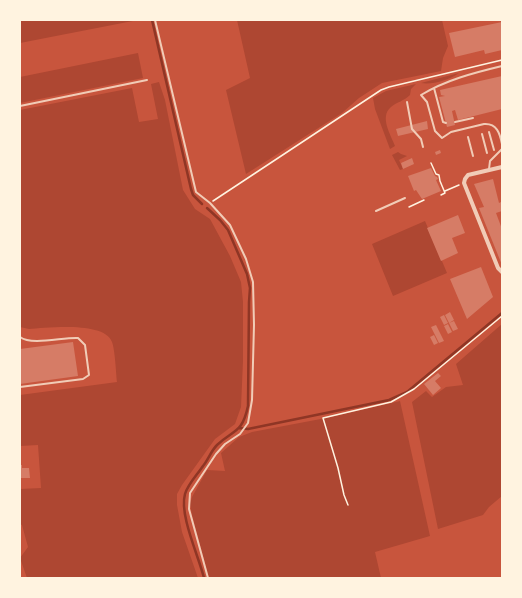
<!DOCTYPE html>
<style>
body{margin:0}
#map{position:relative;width:522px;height:598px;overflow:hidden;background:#c8553d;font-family:Spectral,serif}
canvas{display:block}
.frame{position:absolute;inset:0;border:21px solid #fff3e0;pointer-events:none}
</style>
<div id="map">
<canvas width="522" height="598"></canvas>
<div class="frame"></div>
</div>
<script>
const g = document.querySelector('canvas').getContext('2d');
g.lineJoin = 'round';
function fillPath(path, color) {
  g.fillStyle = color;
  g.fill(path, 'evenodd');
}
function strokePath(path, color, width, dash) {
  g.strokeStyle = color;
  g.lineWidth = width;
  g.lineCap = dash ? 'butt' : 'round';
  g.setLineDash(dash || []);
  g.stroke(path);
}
fillPath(new Path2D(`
 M 20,20 L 138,20 L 20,43 Z
 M 237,20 L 442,20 L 448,46 L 443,58 L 441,71 L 382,83 L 359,98 L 342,113 L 246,174 L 226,90 L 250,78 Z
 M 138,53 L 143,78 L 20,103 L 20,77 Z
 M 459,73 C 449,80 432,85 421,83 Z
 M 159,82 L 165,100 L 183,190 L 195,209 L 210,219 L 230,256 L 241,282 L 243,302 L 243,361 L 241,407 L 235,424 L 215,439 L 182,485 L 177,494 L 177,505 L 182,532 L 198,578 L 27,578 L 20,558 L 28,547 L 22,525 L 20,524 L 20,489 L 41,488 L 38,445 L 20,446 L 20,395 L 117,382 C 116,372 115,350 112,342 C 104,321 47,328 29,329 L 20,327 L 20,110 L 132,88 L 139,122 L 158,119 L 151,84 Z
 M 416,84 L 411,89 L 410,95 C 404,101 397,102 391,107 C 379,117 391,135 395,146 L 390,149 L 375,109 L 373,98 L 386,91 Z
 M 398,152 L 401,154 L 407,156 L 399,160 L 403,169 L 400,170 L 392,155 Z
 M 425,221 L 447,273 L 393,296 L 372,244 Z
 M 502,324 L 502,496 L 489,507 L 483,515 L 438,529 L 412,402 L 426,391 L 432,397 L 446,387 L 463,385 L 456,364 Z
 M 400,401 L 430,536 L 375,552 L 381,578 L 209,578 L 192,515 L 190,504 L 192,497 L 207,470 L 225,471 L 221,453 L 239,437 L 252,432 L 326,418 Z`), '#ae4732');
strokePath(new Path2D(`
 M 152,20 L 191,189 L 193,195 L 202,204
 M 239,428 L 248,429 L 389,400 L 407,392 L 502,313
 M 204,578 C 199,557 179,515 185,494 C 188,484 197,475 203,466 C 208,460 211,451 217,445 C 234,429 242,434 248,406 L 249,302 L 250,288 L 247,274 L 228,230 L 220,220 L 207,208`), '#8f3625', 2.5);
fillPath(new Path2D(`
 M 502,22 L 502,50 L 485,54 L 484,50 L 455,57 L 449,33 Z
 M 502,76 L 502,109 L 458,120 L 455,110 L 452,111 L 455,125 L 447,127 L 439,97 L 445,96 L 441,95 L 440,90 Z
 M 427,121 L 428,129 L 398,136 L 396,129 Z
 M 440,150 L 441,153 L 436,155 L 435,152 Z
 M 412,158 L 414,164 L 403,169 L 401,163 Z
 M 431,168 L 435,176 L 437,177 L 438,179 L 436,180 L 441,191 L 422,199 L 416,190 L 414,191 L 408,176 Z
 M 493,179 L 499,203 L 501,202 L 502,207 L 502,211 L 496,213 L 502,229 L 502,265 L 479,208 L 484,207 L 474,184 Z
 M 458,215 L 465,233 L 452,238 L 458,253 L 441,261 L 427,228 Z
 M 481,267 L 493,297 L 467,319 L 450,279 Z
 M 450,312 L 454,320 L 449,323 L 445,315 Z
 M 444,315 L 448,323 L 444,325 L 440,317 Z
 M 454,321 L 458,329 L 453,331 L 449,323 Z
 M 448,324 L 452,332 L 448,334 L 444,326 Z
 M 436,325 L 444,341 L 439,343 L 431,327 Z
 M 434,335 L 438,343 L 434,345 L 430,337 Z
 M 73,342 L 78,376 L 20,384 L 20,349 Z
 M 438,373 L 441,376 L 435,381 L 441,388 L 433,395 L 424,384 Z
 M 20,465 L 22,465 L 22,468 L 29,468 L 30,478 L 20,478 Z`), '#d67c66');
strokePath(new Path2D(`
 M 431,163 L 436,174 L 439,175 L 440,181 L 445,193 L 441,195
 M 445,191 L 459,185
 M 213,201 L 381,90 L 389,87 L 502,60
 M 409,207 L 424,200
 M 348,505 L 344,495 L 338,468 L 323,418 L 391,402 L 414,389 L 502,316`), '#fff3e0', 1.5);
strokePath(new Path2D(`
 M 155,20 L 196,192 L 210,203 L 230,225 L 246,259 L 253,282 L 254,325 L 252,400 L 248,423 L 240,434 L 225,444 L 216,454 L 190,493 L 189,509 L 208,578
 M 502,66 C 473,73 446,80 421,95 L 427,102 L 435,131 L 442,138 L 451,132 L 484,124 C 497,123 500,134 502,144
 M 434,88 L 443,122 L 446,123
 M 407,102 L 412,129 L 421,139 L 423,147
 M 20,106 L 147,80
 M 455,122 L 473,118
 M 489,132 L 494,150
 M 482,134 L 487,153
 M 468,137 L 473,156
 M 489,169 L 490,161 L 502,149
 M 376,211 L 405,198
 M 20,337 C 32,346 63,337 78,338 L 85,345 L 89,375 L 83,379 L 20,387`), '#f1ccb7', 2);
strokePath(new Path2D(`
 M 502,167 L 468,175 L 465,179 L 464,183 L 498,268 L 502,272`), '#f1ccb7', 4);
</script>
